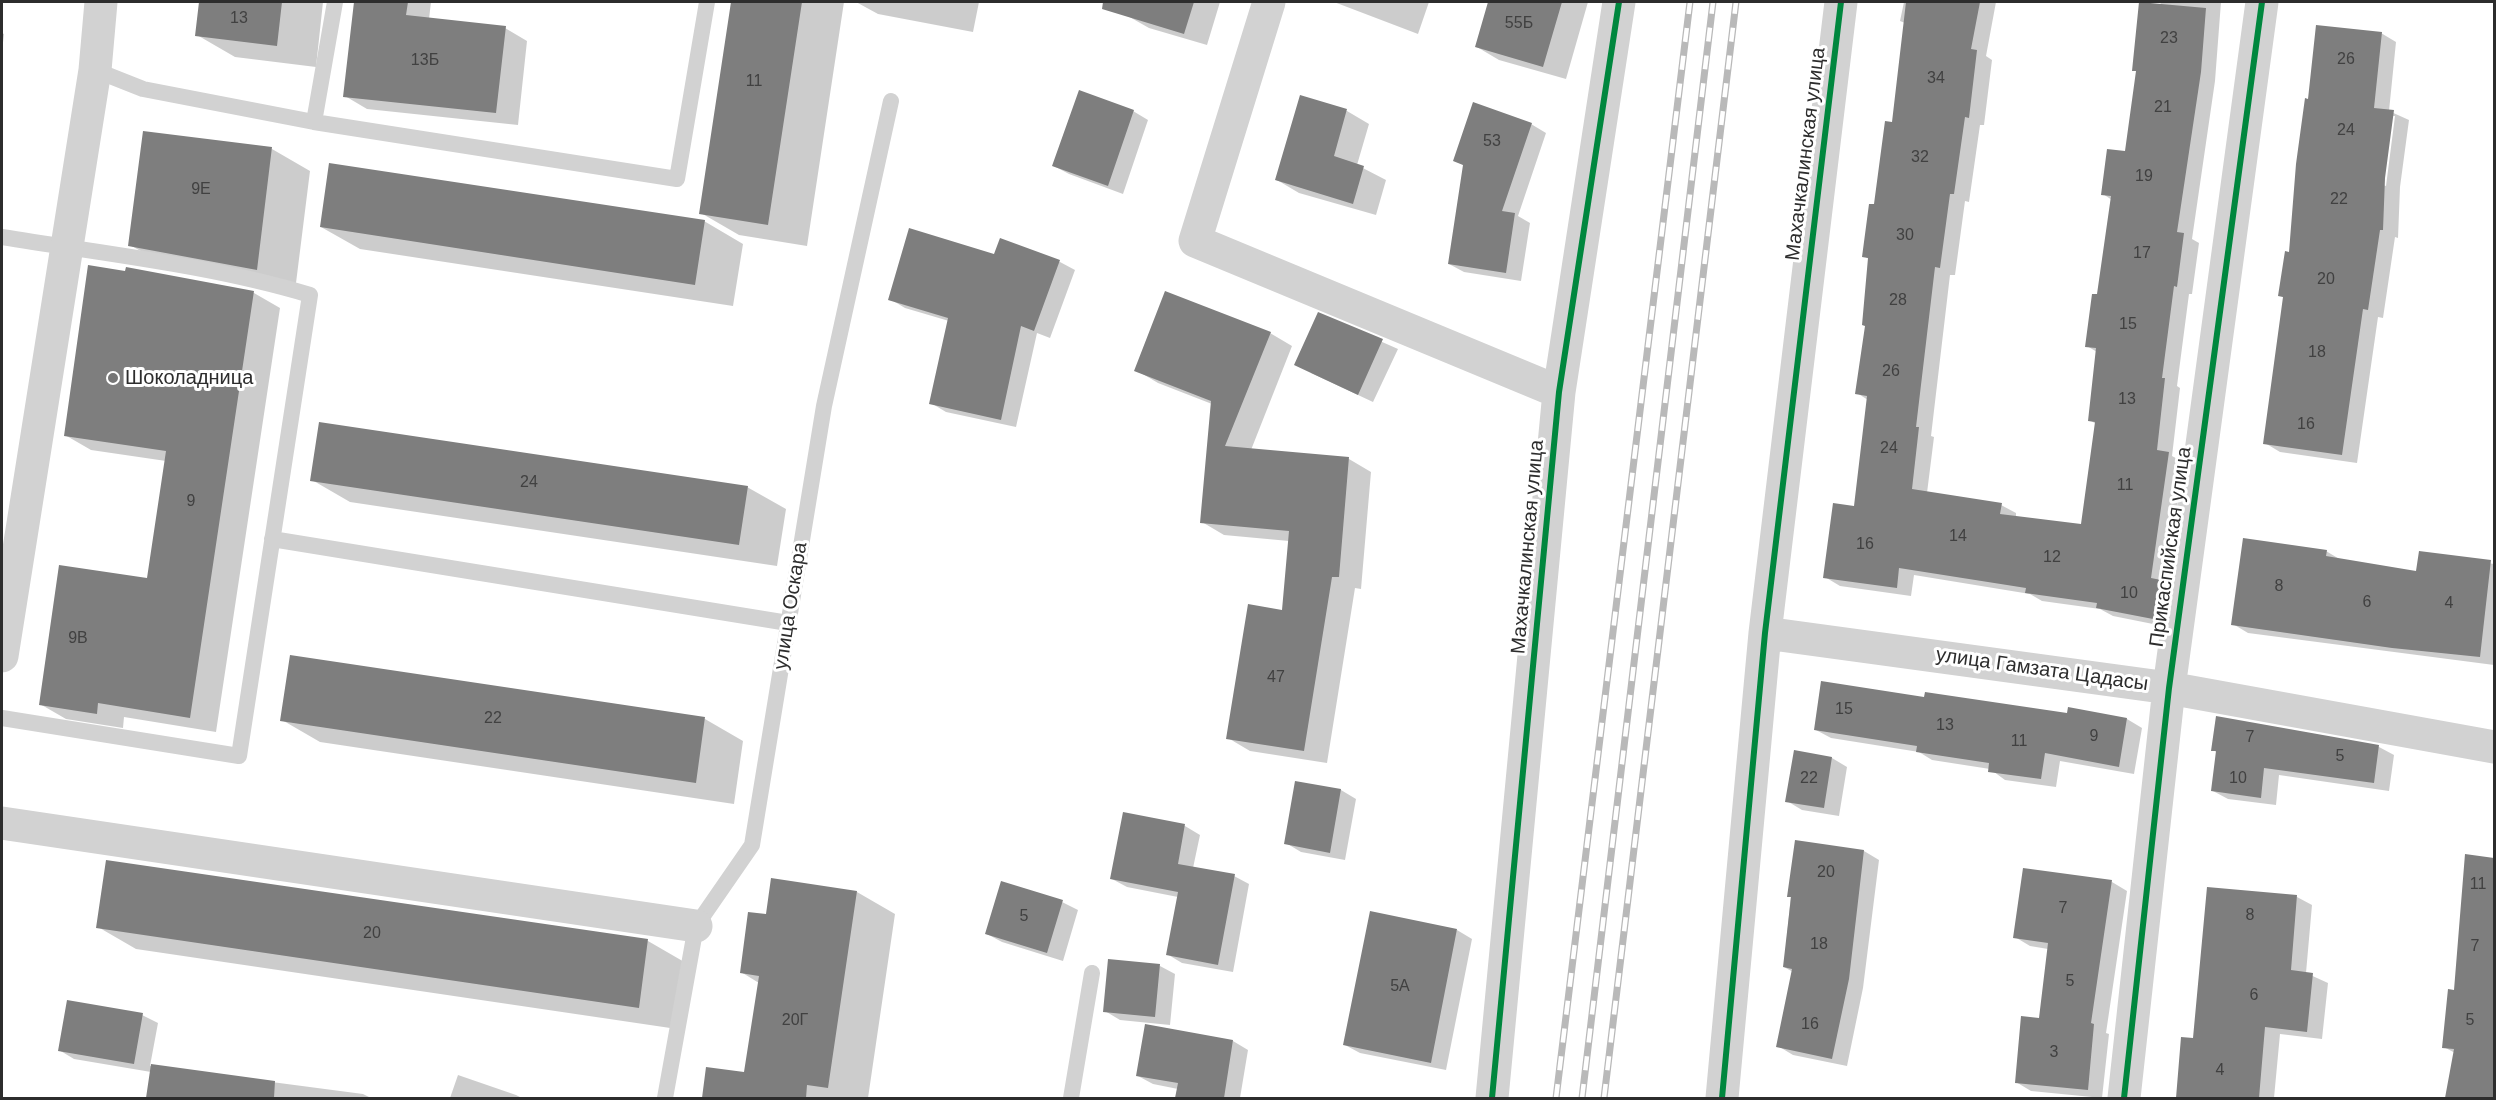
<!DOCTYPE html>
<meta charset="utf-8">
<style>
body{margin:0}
#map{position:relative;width:2496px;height:1100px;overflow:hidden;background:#fff;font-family:Helvetica,sans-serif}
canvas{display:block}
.frame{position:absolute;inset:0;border:3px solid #2d2d2d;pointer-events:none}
</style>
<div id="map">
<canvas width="2496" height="1100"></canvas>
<div class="frame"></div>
</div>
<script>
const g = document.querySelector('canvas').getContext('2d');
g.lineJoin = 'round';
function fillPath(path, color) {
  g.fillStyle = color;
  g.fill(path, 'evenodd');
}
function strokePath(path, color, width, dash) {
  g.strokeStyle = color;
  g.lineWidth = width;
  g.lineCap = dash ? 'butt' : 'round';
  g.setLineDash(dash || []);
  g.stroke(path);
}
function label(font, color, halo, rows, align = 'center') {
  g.font = font + ' Helvetica,sans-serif';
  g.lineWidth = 6;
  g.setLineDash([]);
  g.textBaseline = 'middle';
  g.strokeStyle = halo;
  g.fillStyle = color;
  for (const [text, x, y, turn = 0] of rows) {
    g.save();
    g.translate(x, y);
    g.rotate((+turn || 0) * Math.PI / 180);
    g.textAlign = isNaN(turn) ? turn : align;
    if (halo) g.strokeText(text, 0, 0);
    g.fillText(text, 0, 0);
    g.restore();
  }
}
fillPath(new Path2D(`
 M 201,2 L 323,2 L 316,67 L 235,57 L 197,35 Z
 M 355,2 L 431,2 L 429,19 L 505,28 L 527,41 L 518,125 L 367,109 L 345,96 Z
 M 733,2 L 844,2 L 807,246 L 739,235 L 701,213 Z
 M 856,2 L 979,2 L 973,32 L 878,14 Z
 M 1130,2 L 1220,2 L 1207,45 L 1149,28 L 1126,15 Z
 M 1334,2 L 1429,2 L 1418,34 Z
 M 1490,2 L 1588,2 L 1566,79 L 1499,60 L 1477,47 Z
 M 1904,2 L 1996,2 L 1986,56 L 1992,60 L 1984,125 L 1980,125 L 1969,202 L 1965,201 L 1955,275 L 1950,275 L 1931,436 L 1934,437 L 1927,493 L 2001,505 L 2016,513 L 2016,517 L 2082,525 L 2096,424 L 2090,420 L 2097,352 L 2087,346 L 2098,296 L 2112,200 L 2103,194 L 2126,153 L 2161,2 L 2221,2 L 2215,81 L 2192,239 L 2199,243 L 2192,294 L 2189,294 L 2177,386 L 2180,388 L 2172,456 L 2183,462 L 2166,585 L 2175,590 L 2168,627 L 2113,616 L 2100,609 L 2042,601 L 2030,594 L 1914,575 L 1911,596 L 1840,586 L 1825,577 L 1855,508 L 1868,400 L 1857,393 L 1867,326 L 1869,259 L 1864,256 L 1893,124 L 1905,23 L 1900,21 Z
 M 2,33 L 4,34 L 2,51 Z
 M 2381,33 L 2396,42 L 2389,111 L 2409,120 L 2400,187 L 2398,238 L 2395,237 L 2383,318 L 2378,317 L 2357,463 L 2280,452 L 2265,443 L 2284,298 L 2280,295 L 2291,253 L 2309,100 ZM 2392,116 L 2395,116 L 2386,186 L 2383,185 Z
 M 1301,97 L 1347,111 L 1369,124 L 1357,165 L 1386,180 L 1376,215 L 1299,193 L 1277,180 Z
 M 1133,111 L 1148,120 L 1123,194 L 1069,174 L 1054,166 Z
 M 1531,124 L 1546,133 L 1518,216 L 1530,223 L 1521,281 L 1464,272 L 1449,264 L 1465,166 L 1455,160 Z
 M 272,149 L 310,171 L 295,291 L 169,267 L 130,245 Z
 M 704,221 L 743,244 L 733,306 L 360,249 L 321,227 Z
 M 1001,240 L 1060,262 L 1075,270 L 1050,338 L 1037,333 L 1016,427 L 946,412 L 931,403 L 949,321 L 905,308 L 890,299 L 995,256 Z
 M 127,272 L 254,293 L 280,308 L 216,732 L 124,717 L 123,728 L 66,719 L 40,704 L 148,580 L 166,461 L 91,450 L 65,435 Z
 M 1319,314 L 1398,349 L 1373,402 L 1311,373 Z
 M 1270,333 L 1292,346 L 1251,450 L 1349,459 L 1371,472 L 1361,589 L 1355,588 L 1327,763 L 1250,751 L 1228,738 L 1283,611 L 1289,541 L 1224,535 L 1202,522 L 1212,404 L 1158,383 L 1136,370 Z
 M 312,480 L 747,487 L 786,509 L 777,566 L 350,502 Z
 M 2326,551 L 2341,560 L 2417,573 L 2420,553 L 2494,564 L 2494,665 L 2248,633 L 2233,624 Z
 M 291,657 L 705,719 L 743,741 L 734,804 L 320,742 L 282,720 Z
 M 1925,698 L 2068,715 L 2069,709 L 2127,719 L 2142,728 L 2134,774 L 2060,761 L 2056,787 L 2005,780 L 1990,769 L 1932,760 L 1919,752 L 1831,738 L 1816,730 Z
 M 2379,747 L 2394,755 L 2389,791 L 2279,775 L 2276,805 L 2228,799 L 2213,791 L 2218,753 L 2213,750 Z
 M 1795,752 L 1832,758 L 1847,767 L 1839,816 L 1802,810 L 1787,801 Z
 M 1297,782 L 1341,790 L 1356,799 L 1345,860 L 1301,852 L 1286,843 Z
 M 1124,814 L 1185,826 L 1200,835 L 1193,868 L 1234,876 L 1249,884 L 1233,972 L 1182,963 L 1167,954 L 1178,897 L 1127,887 L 1112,879 Z
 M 1796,842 L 1864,851 L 1879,860 L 1863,988 L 1847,1066 L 1793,1055 L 1778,1046 L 1793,972 L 1784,967 Z
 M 2466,856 L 2494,859 L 2494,1098 L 2447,1098 L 2455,1053 L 2444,1047 L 2455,991 Z
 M 108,862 L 648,941 L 686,963 L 677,1029 L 136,949 L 98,927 Z
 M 2112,882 L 2127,891 L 2106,1033 L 2109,1034 L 2102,1098 L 2031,1091 L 2016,1082 L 2040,1020 L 2048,949 L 2030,946 L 2015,937 Z
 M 2209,889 L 2297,897 L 2312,905 L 2306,973 L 2328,983 L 2322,1039 L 2280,1034 L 2274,1098 L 2177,1098 L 2183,1039 L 2194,1040 Z
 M 857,892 L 895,914 L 868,1098 L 703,1098 L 708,1068 L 746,1074 L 759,983 L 741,972 L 767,916 Z
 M 1062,902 L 1078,910 L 1063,961 L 1002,942 L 987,934 Z
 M 1457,930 L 1472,939 L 1446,1070 L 1360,1053 L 1345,1045 Z
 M 1160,966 L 1175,974 L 1170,1025 L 1120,1020 L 1105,1011 Z
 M 142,1015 L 158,1023 L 150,1066 L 363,1094 L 371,1098 L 148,1098 L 151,1072 L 74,1059 L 59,1050 Z
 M 1146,1026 L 1233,1041 L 1248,1050 L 1240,1098 L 1177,1098 L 1178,1089 L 1153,1084 L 1138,1076 Z
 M 458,1075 L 516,1095 L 522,1098 L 450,1098 Z`), '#0003');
fillPath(new Path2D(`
 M 199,2 L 282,2 L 277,46 L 195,36 Z
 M 354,2 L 408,2 L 406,15 L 506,26 L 496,113 L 343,97 Z
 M 731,2 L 802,2 L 768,225 L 699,214 Z
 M 1103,2 L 1194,2 L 1184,34 L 1102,9 Z
 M 1488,2 L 1562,2 L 1543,67 L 1475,47 Z
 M 1906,2 L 1980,2 L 1971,49 L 1977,50 L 1969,118 L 1965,117 L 1954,194 L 1950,194 L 1940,268 L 1935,267 L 1916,427 L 1919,427 L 1912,489 L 2002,503 L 2000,514 L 2081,524 L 2095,422 L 2088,421 L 2096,348 L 2085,347 L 2092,294 L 2097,294 L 2111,196 L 2101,195 L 2107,149 L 2125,151 L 2136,71 L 2132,71 L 2139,2 L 2206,8 L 2201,72 L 2177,232 L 2184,233 L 2177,287 L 2174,286 L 2162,378 L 2165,378 L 2157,450 L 2169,452 L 2151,578 L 2161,580 L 2153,619 L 2096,608 L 2097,603 L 2025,593 L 2026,588 L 1899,568 L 1897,588 L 1823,578 L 1833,503 L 1854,506 L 1867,396 L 1855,394 L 1865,326 L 1862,325 L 1868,258 L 1862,257 L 1869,204 L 1874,204 L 1885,121 L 1892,122 Z
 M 2316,25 L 2382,32 L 2374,108 L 2394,110 L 2385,178 L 2383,230 L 2380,230 L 2368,310 L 2363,309 L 2342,455 L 2263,444 L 2283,297 L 2278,296 L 2285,251 L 2289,252 L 2296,164 L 2305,98 L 2308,99 Z
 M 1079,90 L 1134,110 L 1108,186 L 1052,166 Z
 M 1300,95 L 1347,109 L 1334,156 L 1364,166 L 1353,204 L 1275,180 Z
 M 1473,102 L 1532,123 L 1502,211 L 1515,213 L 1506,273 L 1448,264 L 1463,165 L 1453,161 Z
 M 143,131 L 272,147 L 257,270 L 128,246 Z
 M 329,163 L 705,220 L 695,285 L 320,227 Z
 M 909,228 L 994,254 L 1000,238 L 1060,260 L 1034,331 L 1021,326 L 1001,420 L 929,404 L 948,318 L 888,300 Z
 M 88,265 L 125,271 L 126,267 L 254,291 L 190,718 L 98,703 L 97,714 L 39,705 L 59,565 L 147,578 L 166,451 L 64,436 Z
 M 1165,291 L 1271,332 L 1225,446 L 1349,457 L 1339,577 L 1332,577 L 1304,751 L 1226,739 L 1248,604 L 1282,610 L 1289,531 L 1200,523 L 1211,401 L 1134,371 Z
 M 1318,312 L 1383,339 L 1358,395 L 1294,365 Z
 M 319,422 L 748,486 L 739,545 L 310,481 Z
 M 2243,538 L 2327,550 L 2326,556 L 2416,571 L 2419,551 L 2491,560 L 2480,657 L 2392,648 L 2231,625 Z
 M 290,655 L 705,717 L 696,783 L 280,721 Z
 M 1821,681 L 1924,697 L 1925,692 L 2067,713 L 2068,707 L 2127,718 L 2119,767 L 2045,753 L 2041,779 L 1988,772 L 1989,763 L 1916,752 L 1917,746 L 1814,730 Z
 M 2216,716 L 2379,745 L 2374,783 L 2264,768 L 2261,798 L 2211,791 L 2216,751 L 2211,751 Z
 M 1794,750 L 1832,757 L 1824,808 L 1785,802 Z
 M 1295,781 L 1341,789 L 1330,853 L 1284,844 Z
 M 1123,812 L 1185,824 L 1178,864 L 1235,874 L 1218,965 L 1166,955 L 1178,892 L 1110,879 Z
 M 1795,840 L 1864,850 L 1849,979 L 1832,1059 L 1776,1047 L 1792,969 L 1783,967 L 1791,897 L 1787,897 Z
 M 2465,854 L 2494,858 L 2494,1098 L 2445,1098 L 2454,1049 L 2442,1048 L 2448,989 L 2454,990 Z
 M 106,860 L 648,939 L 639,1008 L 96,928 Z
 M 2023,868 L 2112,880 L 2091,1023 L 2094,1024 L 2088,1090 L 2015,1083 L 2021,1016 L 2039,1018 L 2048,943 L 2013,938 Z
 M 771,878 L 857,891 L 828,1088 L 807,1085 L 806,1098 L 702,1098 L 706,1067 L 744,1072 L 759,976 L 740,973 L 748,912 L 766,914 Z
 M 1001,881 L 1063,900 L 1047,953 L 985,934 Z
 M 2207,887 L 2297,895 L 2291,970 L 2313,973 L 2307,1032 L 2265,1027 L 2259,1098 L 2176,1098 L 2181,1037 L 2193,1038 Z
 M 1370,911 L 1457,929 L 1431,1063 L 1343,1045 Z
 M 1108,959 L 1160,964 L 1155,1017 L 1103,1012 Z
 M 67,1000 L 143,1013 L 134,1064 L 58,1051 Z
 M 1145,1024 L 1233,1040 L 1224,1098 L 1175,1098 L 1178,1083 L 1136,1076 Z
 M 151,1064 L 275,1081 L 274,1098 L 146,1098 Z`), '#7e7e7e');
strokePath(new Path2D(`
 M 95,70 L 143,89 L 314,122 L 677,179 L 707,2
 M 314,122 L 335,2
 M 2,237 C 105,254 210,265 310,295 L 239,756 L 2,718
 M 272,539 L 788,623
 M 665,1098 L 696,926 L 752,845 L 824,406 L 891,101
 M 1071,1098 L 1092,973`), '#d2d2d2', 16);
strokePath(new Path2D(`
 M 1269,2 L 1195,241 L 1559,392
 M 1765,633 L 2169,688 L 2494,747
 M 2,656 L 95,70 L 101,2
 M 2,823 L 696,926
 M 1492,1098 L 1559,392 L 1619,2
 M 1722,1098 L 1765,633 L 1841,2
 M 2124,1098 L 2169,688 L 2262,2`), '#d2d2d2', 33);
const rail = new Path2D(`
 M 1556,1098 L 1690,2
 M 1582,1098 L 1713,2
 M 1604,1098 L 1736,2`);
strokePath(rail, '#b9b9b9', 7);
strokePath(rail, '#fff', 4.5, [14]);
strokePath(new Path2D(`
 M 1492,1098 L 1559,392 L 1619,2
 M 1722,1098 L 1765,633 L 1841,2
 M 2124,1098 L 2169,688 L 2262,2`), '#00873e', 6);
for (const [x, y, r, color] of [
 [113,378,6,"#767676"]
]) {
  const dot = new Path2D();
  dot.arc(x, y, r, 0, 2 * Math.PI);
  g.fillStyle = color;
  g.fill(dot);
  strokePath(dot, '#fff', 2);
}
label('16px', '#414141', null, [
 ["13",239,19],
 ["55Б",1519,24],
 ["23",2169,39],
 ["26",2346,60],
 ["13Б",425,61],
 ["34",1936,79],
 ["11",754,82],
 ["21",2163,108],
 ["24",2346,131],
 ["53",1492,142],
 ["32",1920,158],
 ["19",2144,177],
 ["9Е",201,190],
 ["22",2339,200],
 ["30",1905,236],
 ["17",2142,254],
 ["20",2326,280],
 ["28",1898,301],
 ["15",2128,325],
 ["18",2317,353],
 ["26",1891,372],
 ["13",2127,400],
 ["16",2306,425],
 ["24",1889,449],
 ["24",529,483],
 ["11",2125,486],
 ["9",191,502],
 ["14",1958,537],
 ["16",1865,545],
 ["12",2052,558],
 ["8",2279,587],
 ["10",2129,594],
 ["6",2367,603],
 ["4",2449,604],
 ["9В",78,639],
 ["47",1276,678],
 ["15",1844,710],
 ["22",493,719],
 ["13",1945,726],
 ["9",2094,737],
 ["7",2250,738],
 ["11",2019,742],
 ["5",2340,757],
 ["22",1809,779],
 ["10",2238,779],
 ["20",1826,873],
 ["11",2478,885],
 ["7",2063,909],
 ["8",2250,916],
 ["5",1024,917],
 ["20",372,934],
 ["18",1819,945],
 ["7",2475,947],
 ["5",2070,982],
 ["5А",1400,987],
 ["6",2254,996],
 ["20Г",795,1021],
 ["5",2470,1021],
 ["16",1810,1025],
 ["3",2054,1053],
 ["4",2220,1071]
]);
label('20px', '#2d2d2d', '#fff', [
 ["Махачкалинская улица",1806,154,-83],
 ["Махачкалинская улица",1528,547,-85],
 ["Прикаспийская улица",2171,547,-82],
 ["улица Оскара",791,606,-81],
 ["улица Гамзата Цадасы",2042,670,8]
]);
label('20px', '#2d2d2d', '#fff', [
 ["Шоколадница",125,378]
], 'left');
</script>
